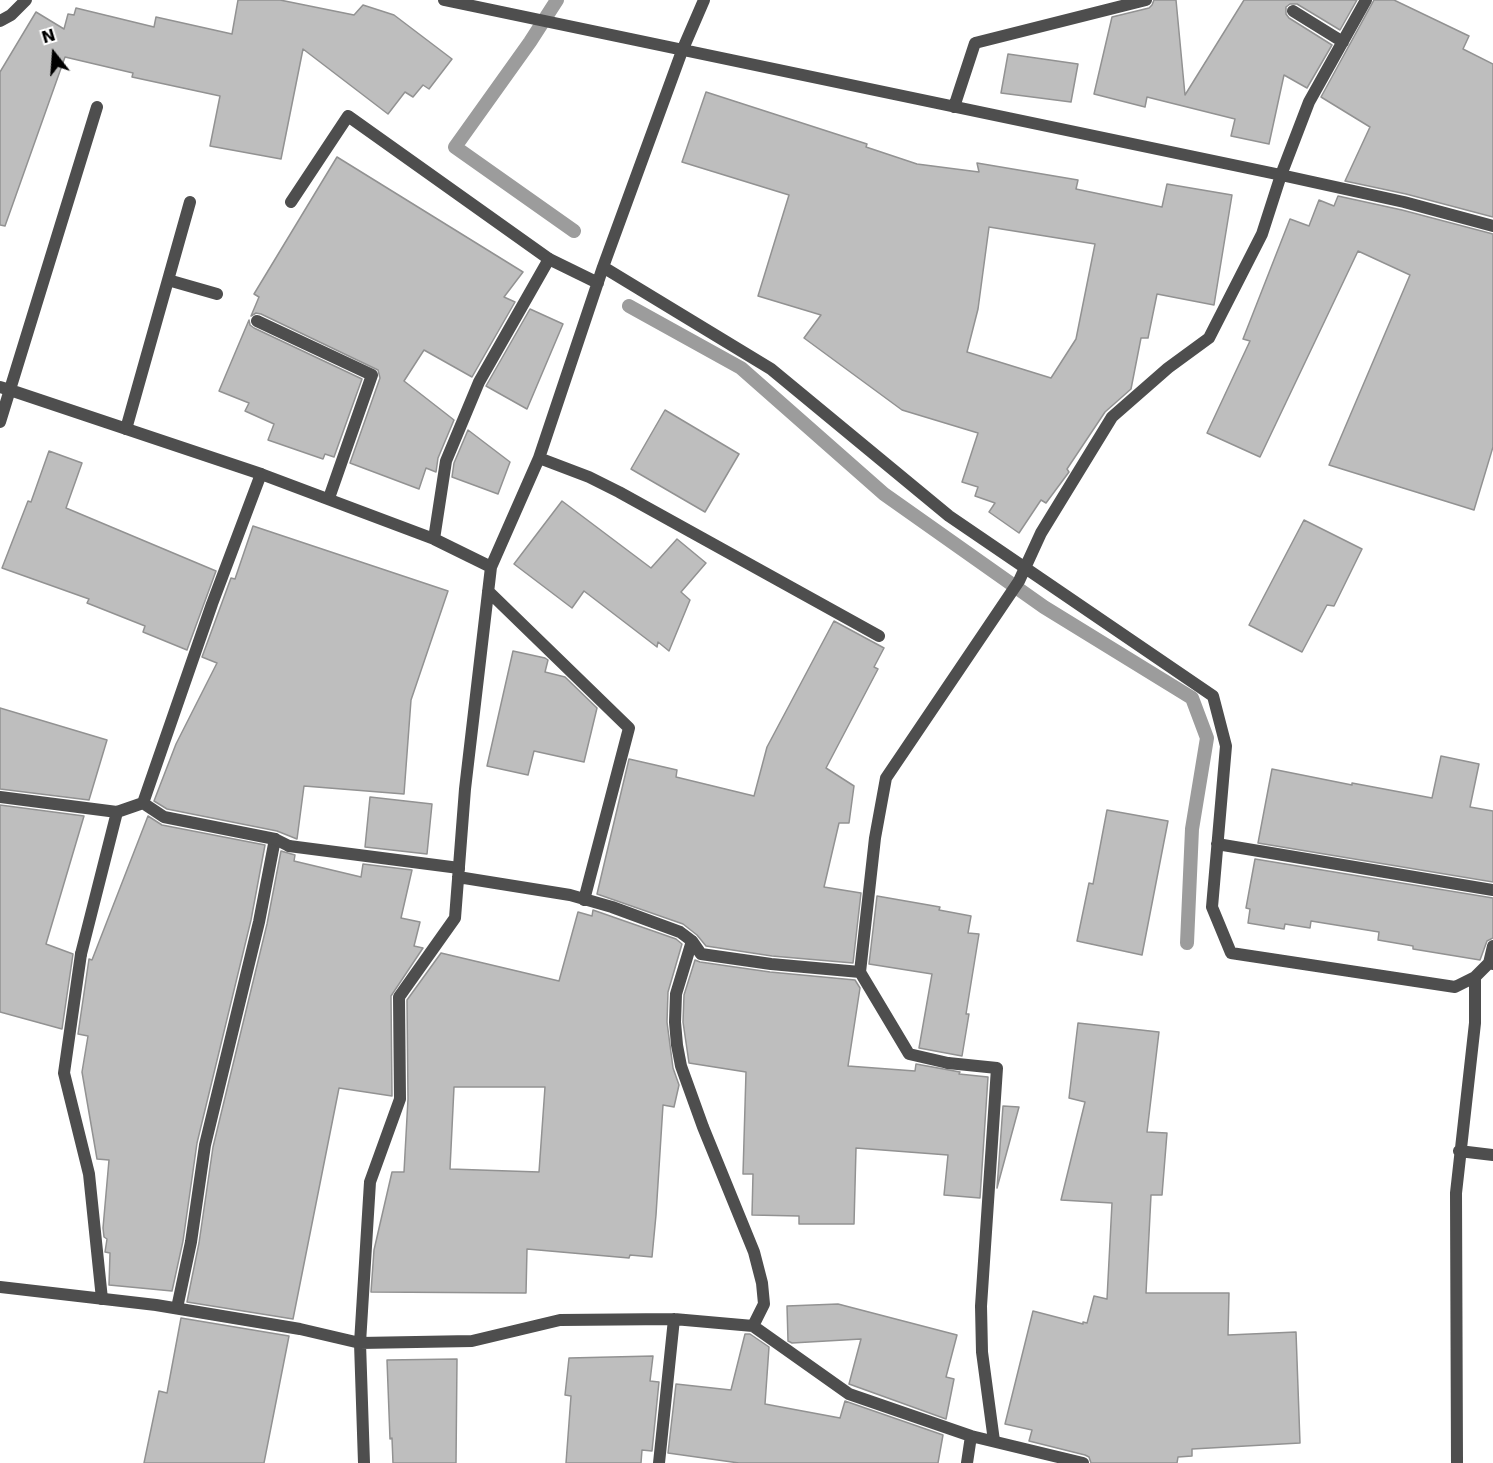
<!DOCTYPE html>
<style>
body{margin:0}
#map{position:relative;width:1493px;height:1463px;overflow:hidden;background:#fff;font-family:"DejaVu Sans",sans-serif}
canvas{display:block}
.north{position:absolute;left:24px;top:24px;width:60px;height:60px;-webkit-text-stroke:4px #fff;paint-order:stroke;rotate:343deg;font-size:16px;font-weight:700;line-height:24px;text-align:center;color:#000}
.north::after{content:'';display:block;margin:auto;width:21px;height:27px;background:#000;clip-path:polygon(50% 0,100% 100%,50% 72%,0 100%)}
</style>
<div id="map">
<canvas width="1493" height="1463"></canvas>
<div class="north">N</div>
</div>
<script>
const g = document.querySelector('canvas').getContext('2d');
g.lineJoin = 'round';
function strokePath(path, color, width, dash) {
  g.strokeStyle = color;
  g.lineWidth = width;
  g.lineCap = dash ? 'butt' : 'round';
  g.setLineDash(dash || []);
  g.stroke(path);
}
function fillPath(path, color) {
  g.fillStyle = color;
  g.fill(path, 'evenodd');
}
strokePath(new Path2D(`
 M 557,0 L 530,42 L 455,147 L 574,231
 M 629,306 L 741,368 L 884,494 L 1044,607 L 1192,698 L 1207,738 L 1192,829 L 1187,943`), '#9c9c9c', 14);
const building = new Path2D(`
 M 238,0 L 280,0 L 354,15 L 363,5 L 394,15 L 452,59 L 429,89 L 423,85 L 413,97 L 405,92 L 388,114 L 303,49 L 281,159 L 210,146 L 220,96 L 132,77 L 133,73 L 65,57 L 5,226 L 0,225 L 0,72 L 36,12 L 64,29 L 68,14 L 74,15 L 76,8 L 154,27 L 156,17 L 232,34 Z
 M 1154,0 L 1176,0 L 1185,95 L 1244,0 L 1357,0 L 1340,30 L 1297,4 L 1290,4 L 1286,7 L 1286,14 L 1289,18 L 1332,45 L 1307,88 L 1284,75 L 1269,144 L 1231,136 L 1235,119 L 1147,97 L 1145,107 L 1094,94 L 1112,17 L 1149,8 L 1152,5 Z
 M 1374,0 L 1394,0 L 1469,36 L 1463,49 L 1493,64 L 1493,217 L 1406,194 L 1345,181 L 1370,127 L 1321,97 Z
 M 1008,54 L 1078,64 L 1071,102 L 1001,93 Z
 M 706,92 L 867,144 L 866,147 L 917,164 L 979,172 L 977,163 L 1078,180 L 1076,189 L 1162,207 L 1167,184 L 1232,195 L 1214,305 L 1157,294 L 1148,338 L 1141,338 L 1131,389 L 1105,412 L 1067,469 L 1069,472 L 1046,503 L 1041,500 L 1019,533 L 989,512 L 995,503 L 975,496 L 978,487 L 962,482 L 978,433 L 902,410 L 804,338 L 821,315 L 758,296 L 789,195 L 682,162 ZM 989,227 L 1095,244 L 1076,339 L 1051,378 L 967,352 L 978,309 Z
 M 337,157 L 523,272 L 504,297 L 515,302 L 472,377 L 424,350 L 404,381 L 454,420 L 438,458 L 436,472 L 426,468 L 419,489 L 350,463 L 380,378 L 378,370 L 261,314 L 256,313 L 251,316 L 259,297 L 254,294 Z
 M 1338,196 L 1402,210 L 1493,234 L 1493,447 L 1474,510 L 1329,465 L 1410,275 L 1358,251 L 1260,457 L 1207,433 L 1250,341 L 1243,339 L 1290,219 L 1309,226 L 1319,200 L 1334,206 Z
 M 530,309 L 563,324 L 527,409 L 486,386 Z
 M 249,320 L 250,325 L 254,328 L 362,379 L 334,457 L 325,454 L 323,459 L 268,440 L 274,424 L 245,411 L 249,403 L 219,391 Z
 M 665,410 L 739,454 L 705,512 L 631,469 Z
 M 468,430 L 510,462 L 498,494 L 452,477 L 454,463 Z
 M 49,451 L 82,463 L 66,508 L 216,571 L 187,650 L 143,632 L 145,626 L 87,603 L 89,599 L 2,568 L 28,501 L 31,502 Z
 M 562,501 L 651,568 L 677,539 L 706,563 L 681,592 L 690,600 L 669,651 L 658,642 L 657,647 L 584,591 L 572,608 L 514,564 Z
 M 1304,520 L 1362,549 L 1334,606 L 1327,605 L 1302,652 L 1249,625 Z
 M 253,526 L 448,591 L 411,700 L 404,794 L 304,786 L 297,839 L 277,831 L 167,809 L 154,801 L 176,744 L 217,663 L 202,657 L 231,578 L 235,579 Z
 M 834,621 L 884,648 L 874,667 L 878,669 L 826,768 L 854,786 L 849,823 L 839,823 L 824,887 L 861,893 L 853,963 L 772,956 L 706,946 L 697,935 L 683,924 L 597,894 L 629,759 L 677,770 L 676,777 L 754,796 L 767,747 Z
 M 513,651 L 545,658 L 548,660 L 545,672 L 565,677 L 597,708 L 584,762 L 534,751 L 528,775 L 487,766 Z
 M 0,708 L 107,740 L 89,800 L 0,789 Z
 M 1441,756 L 1479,764 L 1470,807 L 1493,811 L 1493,882 L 1258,843 L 1272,769 L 1352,785 L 1352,783 L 1432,798 Z
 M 370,797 L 432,804 L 427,854 L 365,847 Z
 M 0,805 L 84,816 L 46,944 L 73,954 L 62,1029 L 0,1012 Z
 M 1107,810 L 1168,821 L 1142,955 L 1077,941 L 1089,883 L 1093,884 Z
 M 148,816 L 162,825 L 265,845 L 251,920 L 197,1143 L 183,1241 L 172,1291 L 109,1285 L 110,1253 L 105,1252 L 107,1239 L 104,1237 L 103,1228 L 109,1160 L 97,1159 L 82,1072 L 88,1036 L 78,1034 L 89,959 L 92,960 Z
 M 281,851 L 295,855 L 294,861 L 361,877 L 363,864 L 412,870 L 401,918 L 420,922 L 414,946 L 423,948 L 391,996 L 392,1096 L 339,1088 L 293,1319 L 187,1302 L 199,1243 L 213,1147 L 267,924 Z
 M 1255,859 L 1493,898 L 1493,938 L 1487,941 L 1480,960 L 1413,949 L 1413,946 L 1378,940 L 1379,932 L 1311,921 L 1310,928 L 1285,924 L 1284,929 L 1248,923 L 1250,909 L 1246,908 Z
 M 877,896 L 940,907 L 939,910 L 971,916 L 968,933 L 979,934 L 966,1014 L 969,1014 L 962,1056 L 919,1048 L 932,974 L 869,964 Z
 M 593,910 L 676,939 L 682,944 L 668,992 L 667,1022 L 673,1068 L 679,1085 L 674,1107 L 663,1105 L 656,1215 L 652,1257 L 630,1255 L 629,1258 L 527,1249 L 526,1293 L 371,1292 L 374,1250 L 392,1172 L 404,1172 L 408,1099 L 407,1000 L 441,953 L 559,981 L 578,912 L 592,916 ZM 454,1087 L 545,1087 L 539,1172 L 450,1169 Z
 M 695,960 L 700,962 L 770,972 L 855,980 L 860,988 L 848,1066 L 915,1071 L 916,1064 L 960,1072 L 959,1074 L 988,1077 L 980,1198 L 944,1195 L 948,1155 L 856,1148 L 854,1224 L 799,1224 L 799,1216 L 752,1215 L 753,1174 L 743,1174 L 746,1072 L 689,1063 L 683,1022 L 684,995 Z
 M 1078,1023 L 1159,1032 L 1147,1132 L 1167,1133 L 1162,1195 L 1151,1195 L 1146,1293 L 1229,1293 L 1228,1335 L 1296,1332 L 1300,1443 L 1192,1449 L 1192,1456 L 1178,1457 L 1177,1463 L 1091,1463 L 1089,1457 L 1085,1455 L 1029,1441 L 1032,1430 L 1005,1424 L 1033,1311 L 1083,1324 L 1083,1322 L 1087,1323 L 1094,1296 L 1107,1299 L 1112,1203 L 1061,1200 L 1085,1102 L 1069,1098 Z
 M 1003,1106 L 1019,1107 L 997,1188 Z
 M 838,1304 L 957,1335 L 946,1377 L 954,1379 L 946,1419 L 849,1384 L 861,1339 L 792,1343 L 788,1341 L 787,1306 Z
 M 181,1318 L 289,1336 L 264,1463 L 144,1463 L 159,1391 L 167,1393 Z
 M 745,1334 L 750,1334 L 769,1347 L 765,1404 L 840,1418 L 845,1401 L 943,1435 L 938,1463 L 739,1463 L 668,1453 L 676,1384 L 731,1390 Z
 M 653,1356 L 650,1381 L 659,1382 L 652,1451 L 642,1450 L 641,1463 L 566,1463 L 571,1396 L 565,1395 L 569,1358 Z
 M 457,1359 L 456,1463 L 393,1463 L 392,1438 L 390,1439 L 387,1360 Z`);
fillPath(building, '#bebebe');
strokePath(building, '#929292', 1.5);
strokePath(new Path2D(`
 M 291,202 L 348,116 L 549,259
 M 10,390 L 261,474
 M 0,422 L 97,107
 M 289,846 L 459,868
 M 81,954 L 64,1073 L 89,1174 L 102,1299
 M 948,1063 L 997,1068 L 981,1306 L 982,1352 L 994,1441
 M 177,1308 L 191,1242 L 205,1145 L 259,922 L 275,839`), '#4e4e4e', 12);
strokePath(new Path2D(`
 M 444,0 L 1281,175 L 1404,202 L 1493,226
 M 1293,11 L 1343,42
 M 0,21 L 11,15 L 26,0
 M 954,107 L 975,43 L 1146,0
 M 603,267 L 771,369 L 949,516 L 1213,696 L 1226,746 L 1212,907 L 1231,953 L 1455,987 L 1475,977 L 1489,963 L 1493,964
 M 168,280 L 217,294
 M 257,321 L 372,375 L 329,498
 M 0,387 L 10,390
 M 126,429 L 190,202
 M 539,458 L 589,477 L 619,492 L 879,636
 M 434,539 L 446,461 L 479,382 L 549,259 L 598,283
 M 488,591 L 629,728 L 584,900
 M 0,797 L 117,812
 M 143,803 L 164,817 L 275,839 L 289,846
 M 1217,844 L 1493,890
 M 458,877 L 570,895 L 612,907 L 680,932 L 692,941 L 701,954 L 771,964 L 860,972
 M 692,941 L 676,994 L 675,1022 L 677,1045 L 681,1066 L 703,1127 L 754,1252 L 762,1283 L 764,1304 L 753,1326
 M 81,954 L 117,812 L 143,803 L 212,604 L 261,474 L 434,539 L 491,567
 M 1489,963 L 1493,946
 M 948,1063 L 909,1054 L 860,972 L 875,838 L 886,778 L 1019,581 L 1041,533 L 1112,417 L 1168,368 L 1209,338 L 1262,234 L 1281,175 L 1309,102 L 1366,0
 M 1459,1151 L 1493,1155
 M 0,1287 L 156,1305 L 300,1329 L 360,1343 L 472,1341 L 560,1320 L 674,1319 L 753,1326 L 849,1394 L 971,1436 L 1083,1463
 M 364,1463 L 360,1343 L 370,1182 L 400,1099 L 399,997 L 455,918 L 465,789 L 491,567 L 539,458 L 603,267 L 682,51 L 704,0
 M 659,1463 L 674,1319
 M 967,1463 L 971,1436
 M 1457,1463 L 1456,1193 L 1475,1023 L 1475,977`), '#4e4e4e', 12);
</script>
